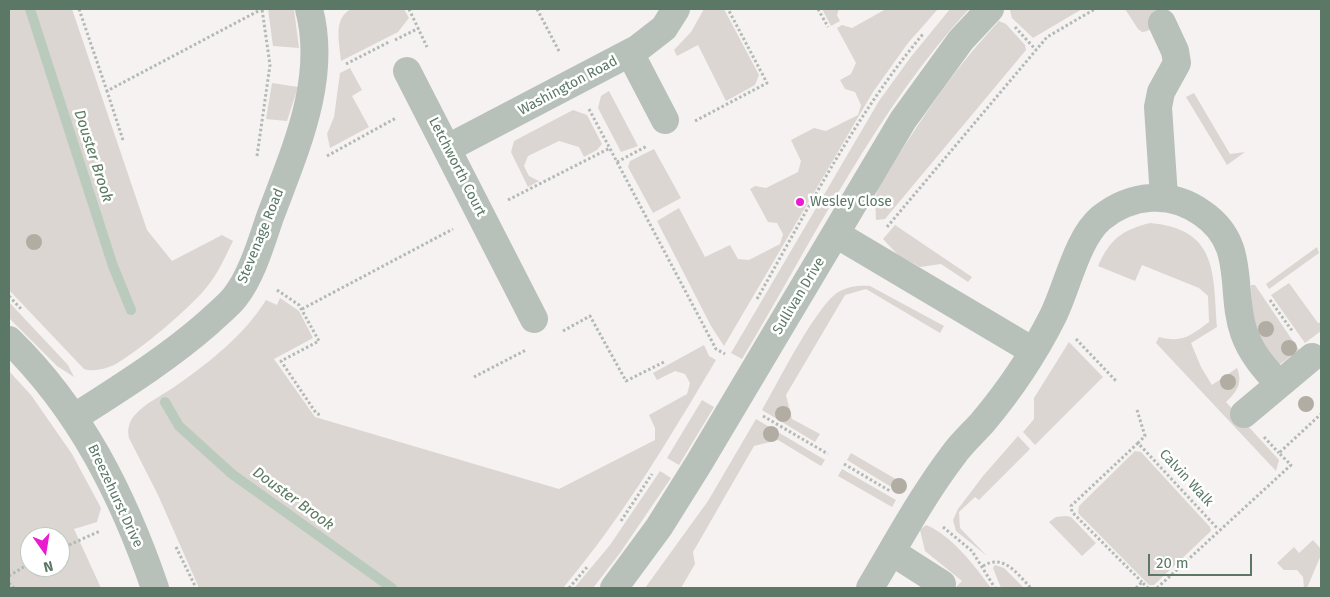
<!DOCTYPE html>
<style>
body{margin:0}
#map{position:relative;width:1330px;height:597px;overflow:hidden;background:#f6f2f2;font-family:"Fira Sans",sans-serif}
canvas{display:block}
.frame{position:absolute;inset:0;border:10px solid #5b7866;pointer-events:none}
.north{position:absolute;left:20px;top:527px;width:50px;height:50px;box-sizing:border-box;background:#fff;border:1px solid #bdc9c2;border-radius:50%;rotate:167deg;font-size:14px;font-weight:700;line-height:20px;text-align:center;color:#5b7866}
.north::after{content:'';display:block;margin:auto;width:18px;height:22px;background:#eb1ccf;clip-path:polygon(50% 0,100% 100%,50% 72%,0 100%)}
.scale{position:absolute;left:1148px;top:554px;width:104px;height:22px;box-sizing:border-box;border:2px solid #5b7866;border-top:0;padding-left:6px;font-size:15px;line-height:18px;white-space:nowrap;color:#5b7866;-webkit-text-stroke:4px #fff;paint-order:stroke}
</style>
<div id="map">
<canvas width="1330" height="597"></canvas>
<div class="frame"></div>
<div class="north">N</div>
<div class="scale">20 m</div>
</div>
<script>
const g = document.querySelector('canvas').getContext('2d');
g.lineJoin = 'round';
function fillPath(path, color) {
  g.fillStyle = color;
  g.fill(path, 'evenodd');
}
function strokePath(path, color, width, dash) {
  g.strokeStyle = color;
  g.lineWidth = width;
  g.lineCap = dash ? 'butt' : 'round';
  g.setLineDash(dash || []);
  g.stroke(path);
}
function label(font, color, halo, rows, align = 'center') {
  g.font = font + ' "Fira Sans",sans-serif';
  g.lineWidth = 5;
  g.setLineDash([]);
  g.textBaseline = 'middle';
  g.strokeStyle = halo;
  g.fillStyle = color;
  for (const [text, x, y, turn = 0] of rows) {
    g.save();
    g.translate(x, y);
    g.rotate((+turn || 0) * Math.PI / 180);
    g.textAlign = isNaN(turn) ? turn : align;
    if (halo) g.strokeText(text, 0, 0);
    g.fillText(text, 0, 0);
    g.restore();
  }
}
fillPath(new Path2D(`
 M 9,9 L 72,9 L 147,230 L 172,261 L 222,235 L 233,241 C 225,257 218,274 206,288 C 189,309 138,352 114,365 C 105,369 93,372 84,369 L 9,290 Z
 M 268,9 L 294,9 L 299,48 L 273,46 Z
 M 351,9 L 404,9 L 409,18 L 398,32 L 341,61 C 340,44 332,19 351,9 Z
 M 704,9 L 724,9 L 759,75 L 755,85 L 726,101 L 698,45 L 677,56 L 674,50 L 691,32 Z
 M 822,9 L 839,9 L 837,15 L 840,21 L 831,26 Z
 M 886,9 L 938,9 L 908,43 L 873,92 L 724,346 L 711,326 L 657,221 L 679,208 L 705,257 L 730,245 L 738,259 L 749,260 L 780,244 L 783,234 L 777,223 L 768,222 L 750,189 L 755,186 L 766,188 L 798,172 L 801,161 L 791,140 L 814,128 L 826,131 L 858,115 L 861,105 L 855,92 L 845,89 L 840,80 L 851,74 L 856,63 L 837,28 L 842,25 L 852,28 Z
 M 950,9 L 969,9 C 876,110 812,242 742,359 L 731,353 L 879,101 L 910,58 Z
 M 1012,9 L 1082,9 L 1033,38 L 1012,18 L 1010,10 Z
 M 1125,9 L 1170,9 C 1165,19 1154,31 1142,32 L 1138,29 Z
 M 999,21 L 1006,24 L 1025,45 L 1026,50 L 885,219 L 876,220 L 875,197 L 878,189 C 914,129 951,72 999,21 Z
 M 350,68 L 362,90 L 352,96 L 369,127 L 330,148 L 327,134 L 334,117 L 340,73 Z
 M 272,83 L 298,87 L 287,121 L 266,119 Z
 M 609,91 L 638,146 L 621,152 L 598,108 L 601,96 Z
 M 1194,93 L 1230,154 L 1245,152 L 1227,165 L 1186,97 Z
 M 573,110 L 587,115 L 602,144 L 597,150 L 584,157 L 579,147 L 559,141 L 528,156 L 524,166 L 529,176 L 539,181 L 528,187 L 511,152 L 514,141 Z
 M 654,149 L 681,198 L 653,213 L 628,167 L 630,161 Z
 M 1150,223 C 1218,229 1213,273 1217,327 L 1191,343 L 1201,367 L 1212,385 L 1237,368 C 1243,383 1237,392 1226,402 L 1279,460 L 1276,471 L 1156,343 L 1159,337 C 1183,343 1190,336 1209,322 L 1208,296 L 1199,288 L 1142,265 L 1135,281 L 1098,266 C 1110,239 1122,230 1150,223 Z
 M 895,225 L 972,277 L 968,282 L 941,264 L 920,267 L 898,255 L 883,239 Z
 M 1317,247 L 1319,253 L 1269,289 L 1266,284 Z
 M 1289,283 L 1318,323 L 1321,322 L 1321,331 L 1305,343 L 1271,295 Z
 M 1251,285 L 1255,285 L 1299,350 L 1275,368 C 1257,340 1251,318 1251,285 Z
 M 870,286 L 944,326 L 940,333 L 866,289 L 845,295 L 786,395 L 792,419 L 820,434 L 815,442 L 762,410 C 777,385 817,303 840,291 C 849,286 859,285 870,286 Z
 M 280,298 L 299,311 L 313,338 L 274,359 L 315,417 L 559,489 L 655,440 L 655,428 L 649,415 L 687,394 L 690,383 L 685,374 L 675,371 L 657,380 L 653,373 L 704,345 L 709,356 L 716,360 C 669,439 622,518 563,588 L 199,588 L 158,495 L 129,438 C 127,430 129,422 134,416 C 145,403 163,395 177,385 C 210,362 245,334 266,300 L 277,305 Z
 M 9,302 L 68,365 L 74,377 L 57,366 L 9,318 Z
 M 1069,342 L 1103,377 L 1035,445 L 1023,432 L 1034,419 L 1034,398 Z
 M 9,371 L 31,395 L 72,454 L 101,508 L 97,522 L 74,529 L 101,588 L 9,588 ZM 30,537 L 60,537 L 60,567 L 30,567 Z
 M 702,400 L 714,407 L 679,465 L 667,458 Z
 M 756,419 L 825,460 L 821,466 L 778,440 L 754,446 L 693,552 L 695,564 L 681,588 L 645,588 L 708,501 Z
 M 1018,436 L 1030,449 L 979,500 L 975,497 L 959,512 L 960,528 L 987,556 L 956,531 L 953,520 L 958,509 L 983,476 Z
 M 1135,451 L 1141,452 L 1210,527 L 1211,531 L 1154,585 L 1149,585 L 1078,513 L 1079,506 Z
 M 851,453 L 906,485 L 901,493 L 847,460 Z
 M 842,469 L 896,500 L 892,507 L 838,476 Z
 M 660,471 L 671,478 L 620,553 L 593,588 L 574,588 L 610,545 Z
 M 1066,516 L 1071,517 L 1096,543 L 1082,556 L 1049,522 L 1056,517 Z
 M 926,525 C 950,534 976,567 991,588 L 955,588 L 962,581 L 925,551 L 920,530 Z
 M 1313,540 L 1321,549 L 1321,555 L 1307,588 L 1304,588 L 1303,577 L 1297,570 L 1284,570 L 1277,563 L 1294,547 L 1299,553 Z
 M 995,565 L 1004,568 L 1024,588 L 1001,588 L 993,568 Z`), '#dbd6d1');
strokePath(new Path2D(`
 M 30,9 L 113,266 L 131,310
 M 165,402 L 179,426 L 232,474 L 392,588`), '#bacbbd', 10);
strokePath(new Path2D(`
 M 79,9 L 107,91
 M 409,9 L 427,47
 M 537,9 L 560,53
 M 818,9 L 828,27
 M 1015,27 L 1036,50
 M 395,40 L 419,28
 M 346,64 L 389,42
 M 589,109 L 716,349 L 725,354
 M 695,121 L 767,83 L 728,9
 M 123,140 L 107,91 L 262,9
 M 257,156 L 270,65 L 262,9
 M 327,156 L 396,118
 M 617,162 L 647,146
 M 508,200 L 610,148
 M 887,227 L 1047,37 L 1095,9
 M 277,290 L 299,305 L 319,341 L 281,361 L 316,413 L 320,415
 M 9,296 L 22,310
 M 757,299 C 808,209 856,114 923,34
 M 1270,300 L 1293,332
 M 302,309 L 453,229
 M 563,331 L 590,316 L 626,381 L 666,361
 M 1076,339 L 1117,382
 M 474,377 L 526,350
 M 1137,410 L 1145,436 L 1138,443 L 1218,529
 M 763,416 L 828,454
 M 1264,437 L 1279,453
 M 1138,443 L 1071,506 L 1072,512 L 1142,582
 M 844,464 L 890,491
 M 621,521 L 652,474
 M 943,527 L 972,551 L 995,588
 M 176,547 L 196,588
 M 60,549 L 100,531
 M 983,566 C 1004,553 1017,574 1031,588
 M 9,576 L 30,563
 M 9,583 L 14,588
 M 569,588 L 588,566
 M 1136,588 L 1142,582 L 1148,588
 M 1157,588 L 1291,465 L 1279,453 L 1321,414`), '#b2bab5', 3, [2.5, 2.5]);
strokePath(new Path2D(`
 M 1162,23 L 1175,51 L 1177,63 L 1161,92 L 1158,107 L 1164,197
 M 630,53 L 665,120
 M 407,71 L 534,319
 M 448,148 L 637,49 L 664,28 L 676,9
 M 836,234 L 1033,351
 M 9,340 C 80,409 123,495 155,588
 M 1244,414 L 1312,357
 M 75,417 C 120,388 167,359 208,323 C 217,314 227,307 235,297 C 252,275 261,243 270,217 C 294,152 328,80 309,9
 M 892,552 L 942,584
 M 614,588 L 659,527 L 699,463 L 903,120 L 961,40 L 990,9
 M 870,588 C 897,543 922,496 954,454 C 962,443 973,433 982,423 C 1009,391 1034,354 1053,316 C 1067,288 1077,238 1101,218 C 1131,194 1170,190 1202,213 C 1248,244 1229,290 1244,333 C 1251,353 1264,368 1278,383`), '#b7c1ba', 28);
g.fillStyle = '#b2ada3';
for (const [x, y] of [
 [34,242],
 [1266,329],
 [1289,348],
 [1228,382],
 [1306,404],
 [783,414],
 [771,434],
 [899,486]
]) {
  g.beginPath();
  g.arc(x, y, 8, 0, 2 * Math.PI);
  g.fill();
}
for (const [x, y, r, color] of [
 [800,202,5,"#eb1ccf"]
]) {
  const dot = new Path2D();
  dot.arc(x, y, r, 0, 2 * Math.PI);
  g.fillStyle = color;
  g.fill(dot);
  strokePath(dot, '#fff', 2);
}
label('14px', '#5b7866', '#fff', [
 ["Washington Road",568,86,-28],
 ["Letchworth Court",457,167,63],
 ["Stevenage Road",261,236,-68],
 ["Sullivan Drive",799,296,-59],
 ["Calvin Walk",1186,478,47],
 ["Breezehurst Drive",115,496,65]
]);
label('14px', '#5b7866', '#fff', [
 ["Wesley Close",810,202]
], 'left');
label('italic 15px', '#5a7a5f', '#fff', [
 ["Douster Brook",93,156,72],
 ["Douster Brook",293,499,36]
]);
</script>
